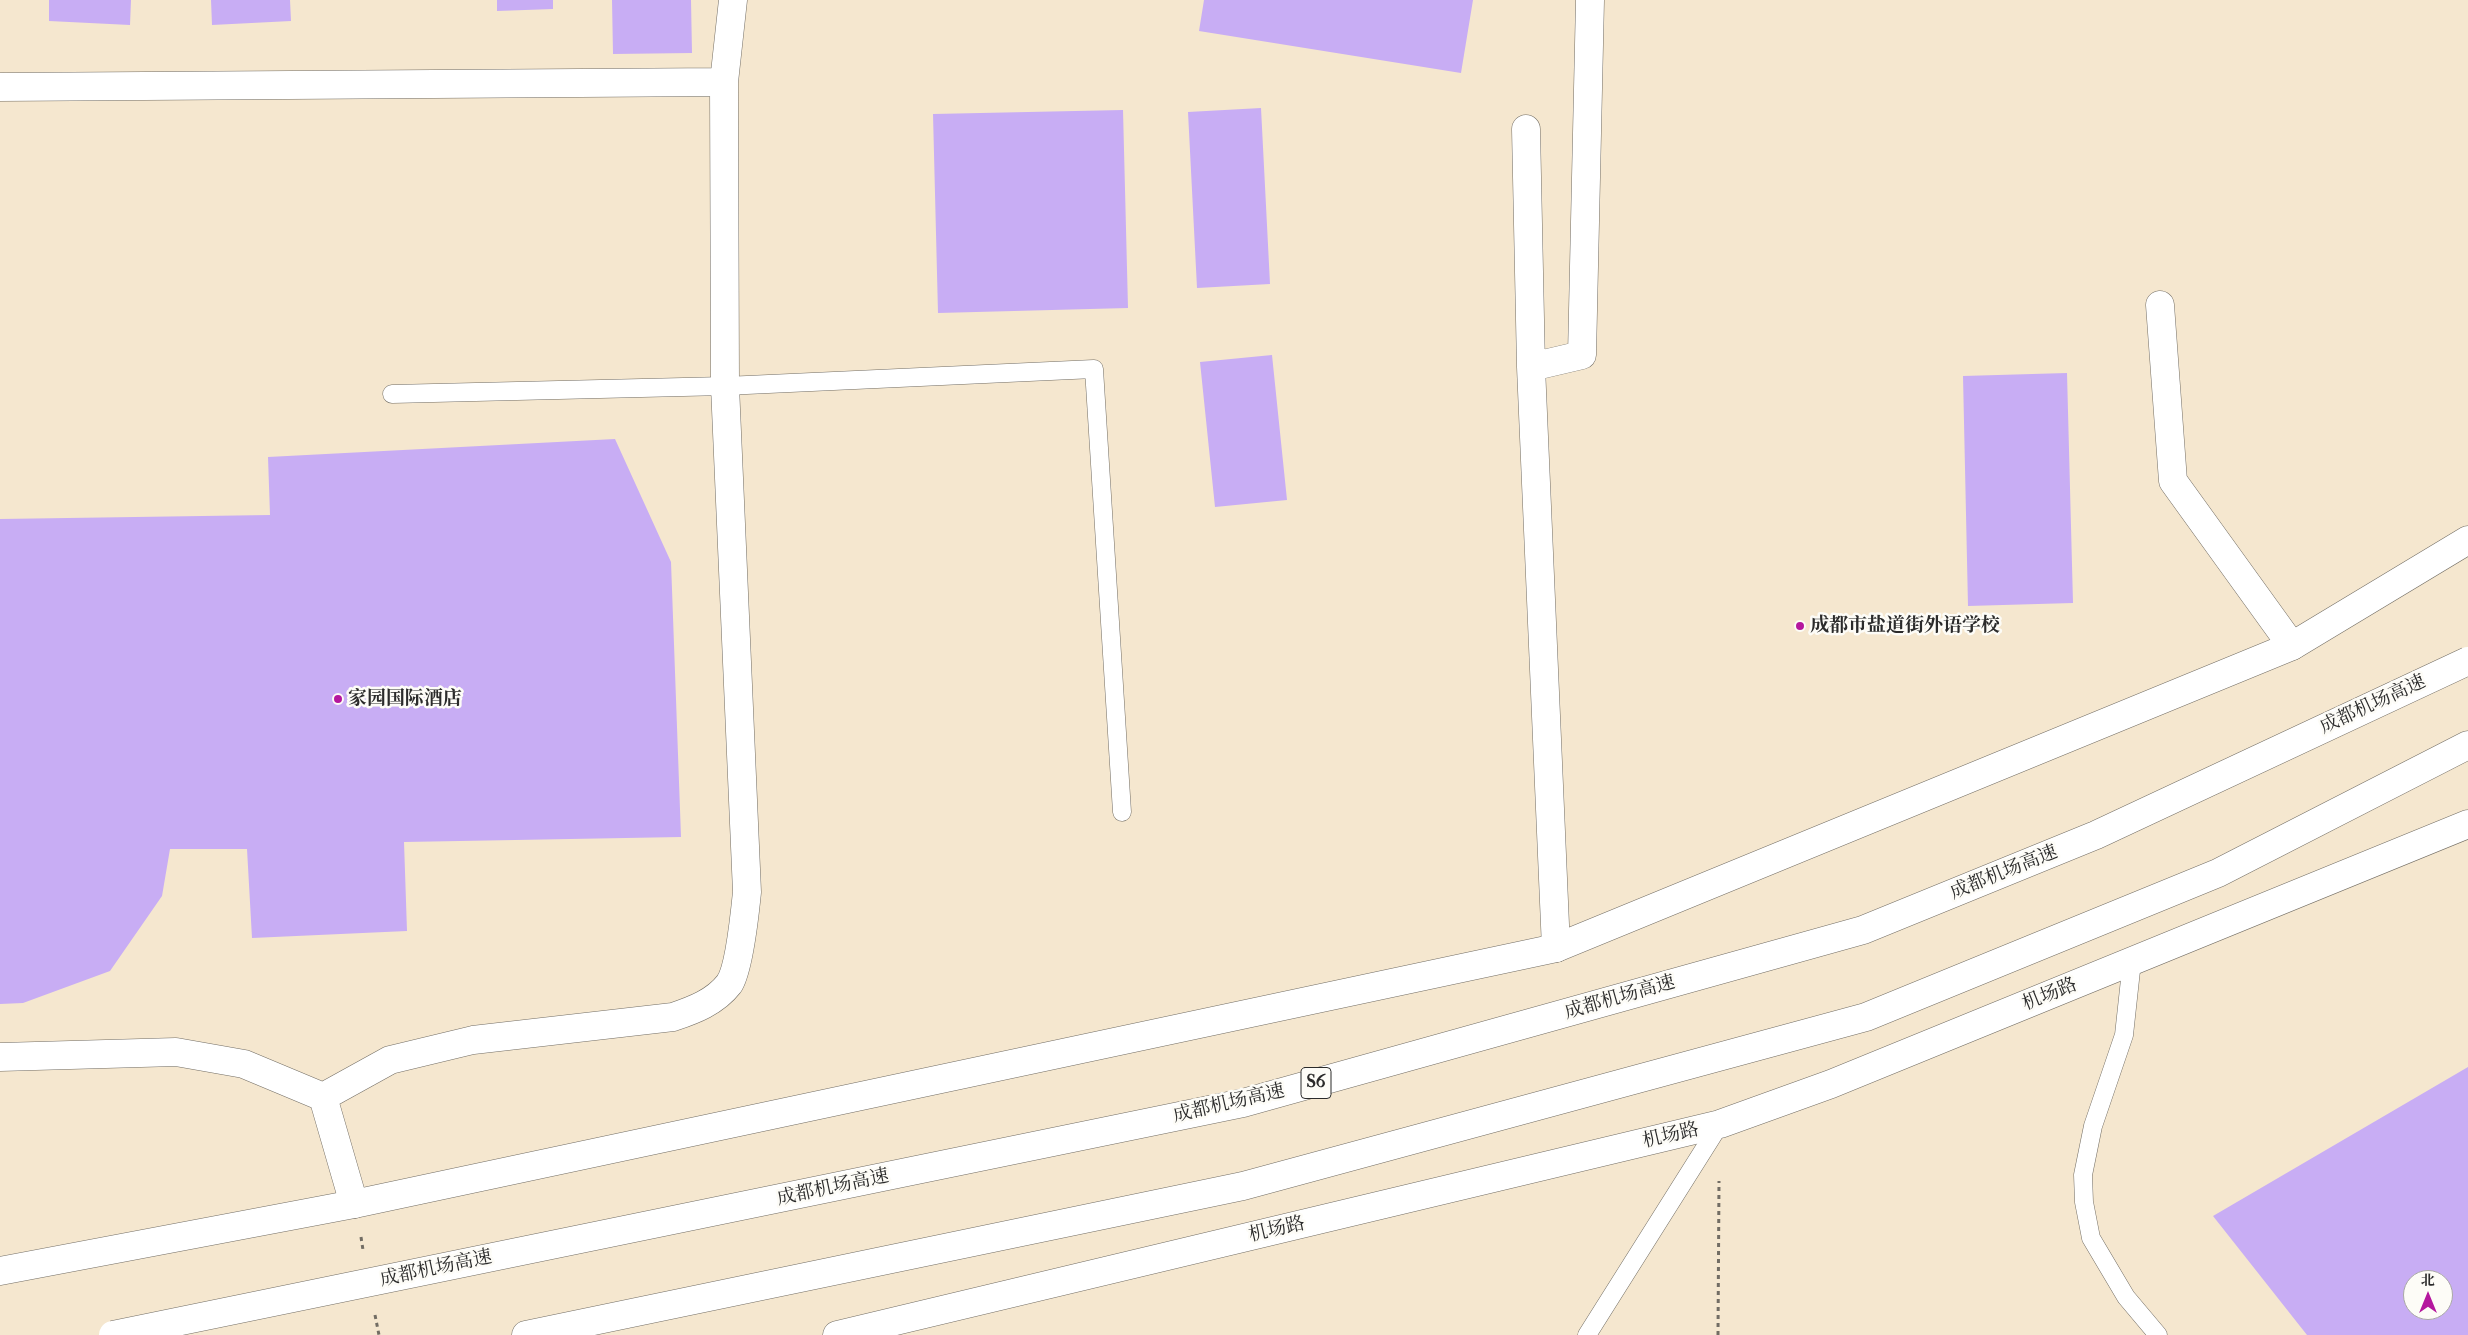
<!DOCTYPE html>
<meta charset="utf-8">
<style>
body{margin:0}
#map{position:relative;width:2468px;height:1335px;overflow:hidden;background:#f5e7cf;font-family:"IM FELL French Canon","Noto Serif SC",serif}
canvas{display:block}
.north{position:absolute;left:2403px;top:1270px;width:50px;height:50px;box-sizing:border-box;background:#fdfcf7;border:1px solid #a9a8a5;border-radius:50%;rotate:0deg;font-size:14px;font-weight:700;line-height:20px;text-align:center;color:#2b2b2b}
.north::after{content:'';display:block;margin:auto;width:18px;height:22px;background:#b5179e;clip-path:polygon(50% 0,100% 100%,50% 72%,0 100%)}
</style>
<div id="map">
<canvas width="2468" height="1335"></canvas>
<div class="north">北</div>
</div>
<script>
const g = document.querySelector('canvas').getContext('2d');
g.lineJoin = 'round';
function fillPath(path, color) {
  g.fillStyle = color;
  g.fill(path, 'evenodd');
}
function strokePath(path, color, width, dash) {
  g.strokeStyle = color;
  g.lineWidth = width;
  g.lineCap = dash ? 'butt' : 'round';
  g.setLineDash(dash || []);
  g.stroke(path);
}
function label(font, color, halo, rows, align = 'center') {
  g.font = font + ' "IM FELL French Canon","Noto Serif SC",serif';
  g.lineWidth = 5;
  g.setLineDash([]);
  g.textBaseline = 'middle';
  g.strokeStyle = halo;
  g.fillStyle = color;
  for (const [text, x, y, turn = 0] of rows) {
    g.save();
    g.translate(x, y);
    g.rotate((+turn || 0) * Math.PI / 180);
    g.textAlign = isNaN(turn) ? turn : align;
    if (halo) g.strokeText(text, 0, 0);
    g.fillText(text, 0, 0);
    g.restore();
  }
}
fillPath(new Path2D(`
 M 49,0 L 131,0 L 130,25 L 49,21 Z
 M 211,0 L 290,0 L 291,21 L 212,25 Z
 M 497,0 L 553,0 L 553,9 L 497,11 Z
 M 612,0 L 691,0 L 692,53 L 613,54 Z
 M 1204,0 L 1473,0 L 1461,73 L 1199,31 Z
 M 1261,108 L 1270,284 L 1197,288 L 1188,112 Z
 M 1123,110 L 1128,308 L 938,313 L 933,114 Z
 M 1272,355 L 1287,500 L 1215,507 L 1200,362 Z
 M 2067,373 L 2073,603 L 1968,606 L 1963,376 Z
 M 615,439 L 671,562 L 681,837 L 404,842 L 407,931 L 252,938 L 247,849 L 170,849 L 162,896 L 110,971 L 23,1003 L 0,1004 L 0,519 L 270,515 L 268,457 Z
 M 2468,1067 L 2468,1335 L 2307,1335 L 2213,1216 ZM 2413,1280 L 2443,1280 L 2443,1310 L 2413,1310 Z`), '#c8adf4');
const service = new Path2D(`
 M 392,394 L 725,386 L 1094,369 L 1122,812
 M 2132,961 L 2124,1035 L 2093,1126 L 2083,1175 L 2084,1202 L 2091,1238 L 2126,1297 L 2158,1335
 M 1587,1335 L 1720,1124`);
const minor = new Path2D(`
 M 0,87 L 724,82 L 733,0
 M 1526,129 L 1531,367 L 1556,948
 M 2160,305 L 2173,481 L 2292,646
 M 1531,367 L 1582,355 L 1590,0
 M 0,1057 L 176,1052 L 244,1064 L 323,1097
 M 354,1204 L 323,1097 L 390,1060 L 473,1040 L 673,1017 C 694,1010 715,1002 729,984 C 739,970 745,912 747,892 L 725,386 L 724,82`);
const secondary = new Path2D(`
 M 0,1271 L 354,1204 L 1556,948 L 2292,646 L 2468,540
 M 837,1335 L 1720,1124 L 1831,1084 L 2468,824`);
const motorway = new Path2D(`
 M 526,1335 L 1243,1186 L 1866,1017 L 2218,873 L 2468,745`);
strokePath(service, '#726d64', 19);
strokePath(minor, '#726d64', 29);
strokePath(secondary, '#726d64', 29);
strokePath(motorway, '#726d64', 29);
strokePath(new Path2D(`
 M 361,1237 L 363,1250
 M 375,1315 L 379,1335
 M 1718,1335 L 1719,1181`), '#726d64', 3, [4, 4]);
strokePath(service, '#fff', 18);
strokePath(minor, '#fff', 28);
strokePath(secondary, '#fff', 28);
strokePath(motorway, '#fff', 28);
const motorwayBridge = new Path2D(`
 M 113,1335 L 1243,1103 L 1863,930 L 2096,835 L 2468,661`);
strokePath(motorwayBridge, '#726d64', 29, []);
strokePath(motorwayBridge, '#fff', 28);
for (const [x, y, r, color] of [
 [1800,626,5,"#b5179e"],
 [338,699,5,"#b5179e"]
]) {
  const dot = new Path2D();
  dot.arc(x, y, r, 0, 2 * Math.PI);
  g.fillStyle = color;
  g.fill(dot);
  strokePath(dot, '#fdfcf7', 2);
}
for (const [x, y, w] of [
 [1316,1083,30]
]) {
  const box = new Path2D();
  box.roundRect(x - w / 2, y - 15.5, w, 31, 4);
  g.fillStyle = '#fdfcf7';
  g.fill(box);
  strokePath(box, '#2b2b2b', 1);
}
label('bold 18px', '#2b2b2b', null, [
 ["S6",1316,1083]
]);
label('bold 19px', '#2b2b2b', '#fdfcf7', [
 ["成都市盐道街外语学校",1810,626],
 ["家园国际酒店",348,699]
], 'left');
label('19px', '#2b2b2b', '#fdfcf7', [
 ["成都机场高速",2373,705,-25],
 ["成都机场高速",2004,873,-22],
 ["机场路",2050,995,-22],
 ["成都机场高速",1620,998,-16],
 ["成都机场高速",1229,1104,-13],
 ["机场路",1671,1136,-13],
 ["成都机场高速",833,1188,-12],
 ["机场路",1277,1230,-13],
 ["成都机场高速",436,1269,-12]
]);
</script>
